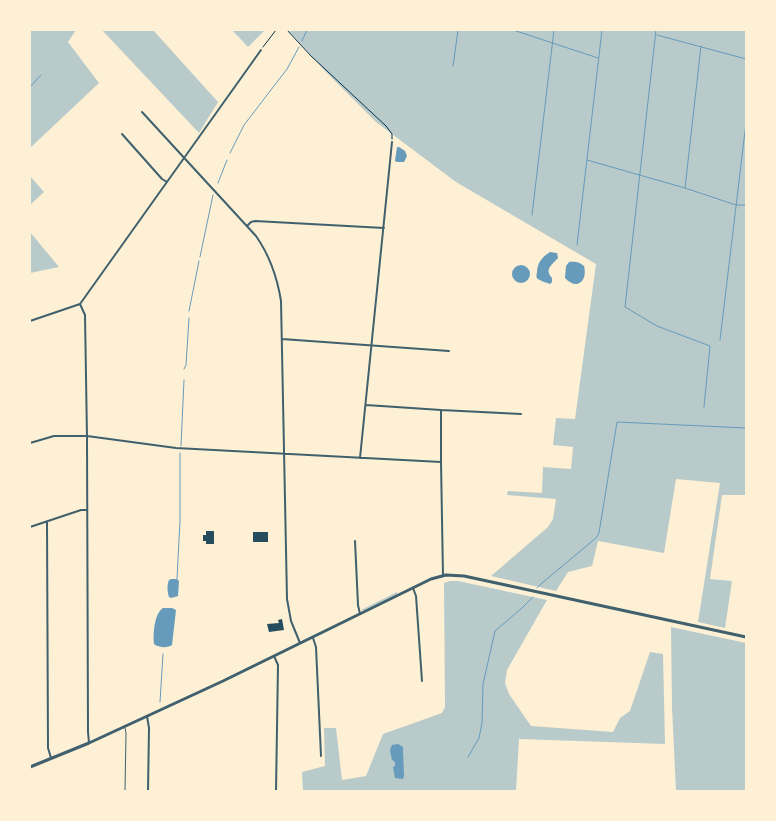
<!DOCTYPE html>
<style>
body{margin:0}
#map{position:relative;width:776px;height:821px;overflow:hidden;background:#fdf0d5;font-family:Arial,sans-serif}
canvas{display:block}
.frame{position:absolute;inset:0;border:31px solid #fdf0d5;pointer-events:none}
</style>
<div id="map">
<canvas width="776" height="821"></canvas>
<div class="frame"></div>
</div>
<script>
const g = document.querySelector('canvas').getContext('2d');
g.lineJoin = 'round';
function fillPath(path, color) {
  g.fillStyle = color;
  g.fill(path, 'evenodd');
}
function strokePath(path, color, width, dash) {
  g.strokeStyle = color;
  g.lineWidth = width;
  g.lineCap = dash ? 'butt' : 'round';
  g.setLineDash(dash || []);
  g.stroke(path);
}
fillPath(new Path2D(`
 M 30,30 L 76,30 L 68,42 L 99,83 L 30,148 Z
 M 102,30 L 153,30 L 218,102 L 199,133 Z
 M 232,30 L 265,30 L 248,47 Z
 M 288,30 L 746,30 L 746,495 L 722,495 L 710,579 L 732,581 L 725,628 L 698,622 L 720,483 L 676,479 L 664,553 L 598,541 L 592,566 L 568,572 L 556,591 L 491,576 L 548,527 L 553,519 L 556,499 L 507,495 L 508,491 L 542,493 L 543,467 L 571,469 L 573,447 L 553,445 L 556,418 L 575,419 L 596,264 L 456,182 L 376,122 L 325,71 Z
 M 30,176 L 44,192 L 30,205 Z
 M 30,232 L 59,267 L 30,273 Z
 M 450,581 L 458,581 L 547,600 L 507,670 L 505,683 L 509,694 L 531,726 L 613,732 L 620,718 L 630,711 L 650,652 L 663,654 L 665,744 L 519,739 L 516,791 L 303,791 L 302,772 L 325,766 L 324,728 L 336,728 L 342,780 L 366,776 L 383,734 L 442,713 L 445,707 L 444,583 Z
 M 397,592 L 397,594 L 364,610 L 361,610 Z
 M 671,627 L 746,643 L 746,791 L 676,791 L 672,707 Z`), '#b9caca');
fillPath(new Path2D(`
 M 397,147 L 399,147 L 405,151 L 407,156 L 404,162 L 397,162 L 395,161 Z
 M 550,252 L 557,253 L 558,258 C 552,265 544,269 552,278 L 552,282 L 550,284 C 547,283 541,281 538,279 C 536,278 536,275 537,273 C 537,263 542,257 550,252 Z
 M 569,262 C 575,261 580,262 584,266 C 588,281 577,291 565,278 L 566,266 Z
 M512 274a9 9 0 1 1 18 0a9 9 0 1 1-18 0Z
 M 171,579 L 177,579 L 179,581 L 178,596 L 171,598 L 169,597 C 167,592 167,584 169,580 Z
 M 163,608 L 172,608 L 176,610 L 172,645 C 168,648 159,648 154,644 C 153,634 154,614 163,608 Z
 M 398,744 L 403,747 L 403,750 L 404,776 L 403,779 L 395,778 L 393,767 L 395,766 L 395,762 L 392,760 L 390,750 L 392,745 Z`), '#669bbc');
strokePath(new Path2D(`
 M 513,30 L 598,58
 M 656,30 L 625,307 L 657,326 L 710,346 L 704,407
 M 657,35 L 746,59
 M 302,41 L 307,30
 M 453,66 L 458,30
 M 30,87 L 41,75
 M 230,153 L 244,125 L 287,69 L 299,47
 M 587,160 L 685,188 L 736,205 L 746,205
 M 218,183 L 227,160
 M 685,188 L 701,46
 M 532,215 L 554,30
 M 577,245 L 602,30
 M 200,257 L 213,195
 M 189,311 L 199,261
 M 720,340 L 746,123
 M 184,369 L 186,365 L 189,318
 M 181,446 L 184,380
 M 177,579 L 180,521 L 180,453
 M 537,588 L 542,583 L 596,538 L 599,533 L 617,422 L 746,428
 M 160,702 L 163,654
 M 468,757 L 479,738 L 482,723 L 483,684 L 495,631 L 522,608 L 533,597`), '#669bbc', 1);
fillPath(new Path2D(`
 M 206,531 L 214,531 L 214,544 L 206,544 L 206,541 L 203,541 L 203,535 L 206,535 Z
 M 253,532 L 268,532 L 268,542 L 253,542 Z
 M 282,619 L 284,630 L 269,632 L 267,624 L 279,623 L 278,620 Z`), '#264d5e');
strokePath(new Path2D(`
 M 287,30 L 311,56 L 386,126 L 392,134 L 392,139
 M 263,47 L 276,30`), '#003049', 1);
strokePath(new Path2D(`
 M 125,728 L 126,733 L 125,791`), '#3f606c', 1);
strokePath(new Path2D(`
 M 142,112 L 256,236 C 270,256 277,276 281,301 L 287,599 L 291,621 L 300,643
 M 122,134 L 162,179 L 167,182
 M 247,226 L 251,222 L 255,221 L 384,228
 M 80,304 L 85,315 L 87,438 L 88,732 L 89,743
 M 30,321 L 80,304 L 261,50
 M 282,339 L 449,351
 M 366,405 L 441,410
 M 30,443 L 54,436 L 87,436 L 176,448 L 441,462 L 441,410 L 521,414
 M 360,458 L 392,142
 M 441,462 L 443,576
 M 47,522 L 48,748 L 51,758
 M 30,527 L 81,510 L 87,510
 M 355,541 L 358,605 L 360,614
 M 413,588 L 416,596 L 422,681
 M 313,638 L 316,647 L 321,756
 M 274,656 L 278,665 L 276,791
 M 147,716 L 149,728 L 148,791`), '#3f606c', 2);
strokePath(new Path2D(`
 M 30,767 L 89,743 L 223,681 L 431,579 L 446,575 L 464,576 L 746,637`), '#3f606c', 3);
</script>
